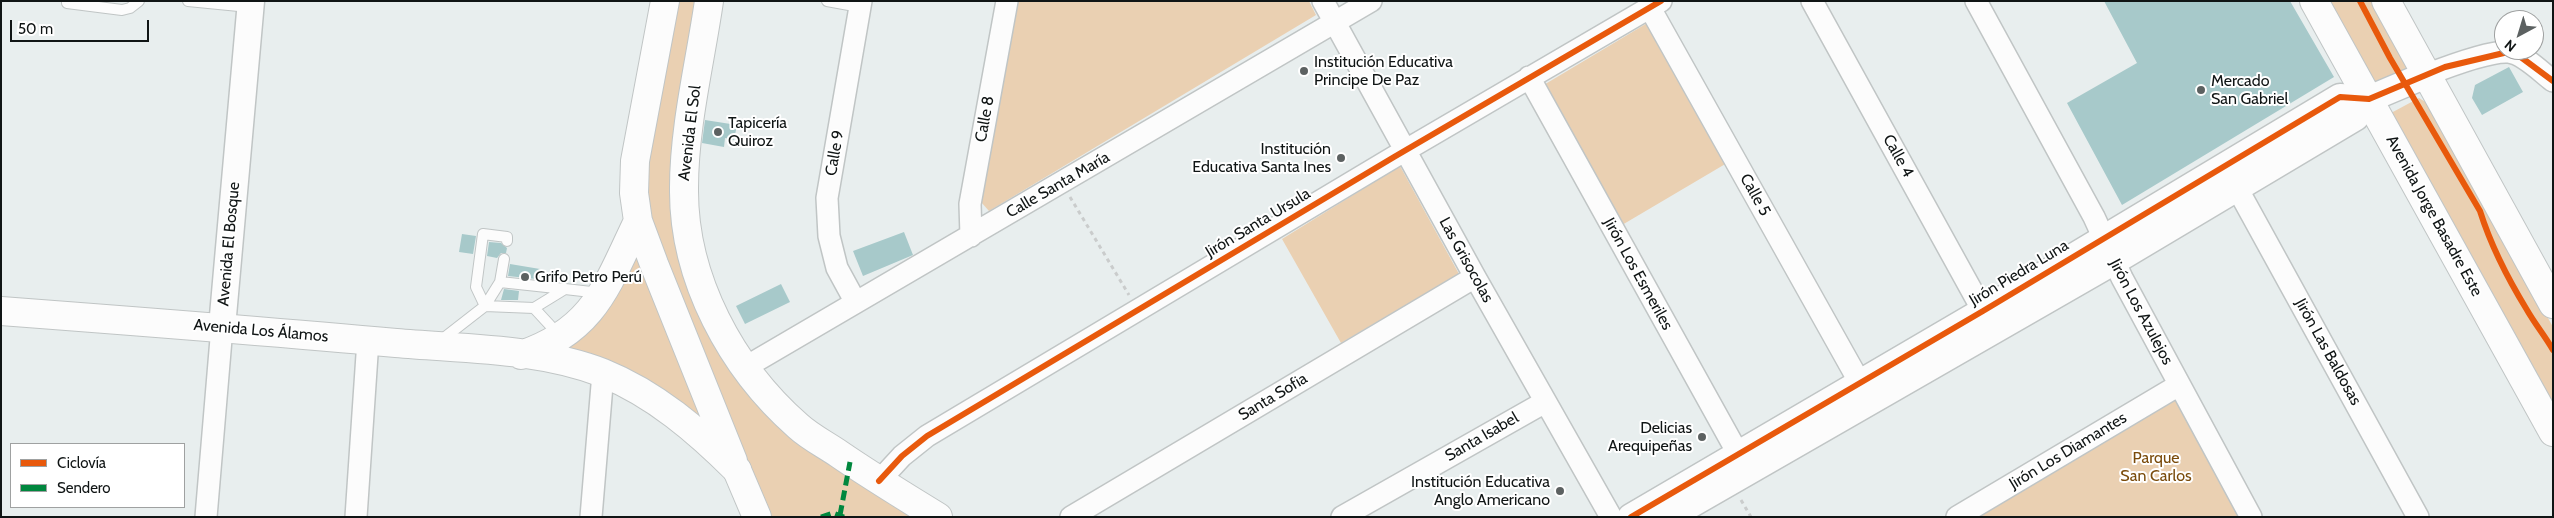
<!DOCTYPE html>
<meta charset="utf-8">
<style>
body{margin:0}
#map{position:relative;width:2554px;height:518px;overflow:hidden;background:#e8eeee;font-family:Cabin,sans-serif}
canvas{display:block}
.frame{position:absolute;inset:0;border:2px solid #101515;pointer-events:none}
.legend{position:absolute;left:10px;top:443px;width:175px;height:65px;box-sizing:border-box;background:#fff;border:1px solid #9fa1a1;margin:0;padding:6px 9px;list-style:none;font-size:15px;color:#101515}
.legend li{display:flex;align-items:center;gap:10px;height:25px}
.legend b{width:25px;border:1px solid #9fa1a1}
.north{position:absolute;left:2494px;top:10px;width:50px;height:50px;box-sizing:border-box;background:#fff;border:1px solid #9fa1a1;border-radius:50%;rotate:219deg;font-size:14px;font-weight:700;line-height:20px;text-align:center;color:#101515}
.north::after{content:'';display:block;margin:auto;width:18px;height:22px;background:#5c6161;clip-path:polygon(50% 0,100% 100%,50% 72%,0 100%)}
.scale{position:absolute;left:10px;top:20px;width:139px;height:22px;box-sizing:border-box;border:2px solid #101515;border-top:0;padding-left:6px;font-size:15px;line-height:18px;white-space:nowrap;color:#101515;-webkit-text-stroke:4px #fff;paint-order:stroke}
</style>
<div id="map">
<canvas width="2554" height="518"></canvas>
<div class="frame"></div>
<ul class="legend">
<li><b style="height:6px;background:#e8590c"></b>Ciclovía</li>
<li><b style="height:6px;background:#00873e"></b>Sendero</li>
</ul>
<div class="north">N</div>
<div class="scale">50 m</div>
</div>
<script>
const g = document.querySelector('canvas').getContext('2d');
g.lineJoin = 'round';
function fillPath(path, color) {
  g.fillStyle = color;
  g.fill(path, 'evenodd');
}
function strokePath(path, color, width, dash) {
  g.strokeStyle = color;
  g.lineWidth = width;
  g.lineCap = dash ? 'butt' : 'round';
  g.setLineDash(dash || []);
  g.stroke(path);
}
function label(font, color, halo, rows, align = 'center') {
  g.font = font + ' Cabin,sans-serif';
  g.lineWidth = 4;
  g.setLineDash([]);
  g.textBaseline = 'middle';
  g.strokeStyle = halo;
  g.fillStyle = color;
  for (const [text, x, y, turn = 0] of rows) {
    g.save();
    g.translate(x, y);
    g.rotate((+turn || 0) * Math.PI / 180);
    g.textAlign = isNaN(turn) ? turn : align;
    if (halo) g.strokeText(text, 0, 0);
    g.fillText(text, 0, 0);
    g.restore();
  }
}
fillPath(new Path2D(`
 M 676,1 L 703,1 L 677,156 L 723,354 L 920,517 L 765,517 L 660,253 L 644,194 Z
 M 1016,1 L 1309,1 L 1316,15 L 989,211 L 981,202 Z
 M 2320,1 L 2372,1 L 2409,69 L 2369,90 Z
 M 1649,22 L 1727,163 L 1622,225 L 1542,86 Z
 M 2419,98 L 2427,103 L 2553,327 L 2553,413 L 2391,113 Z
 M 1400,166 L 1459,274 L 1341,343 L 1282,239 Z
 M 634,250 L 712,428 L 561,346 Z
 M 2175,400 L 2240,517 L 1973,517 Z`), '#ead0b2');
fillPath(new Path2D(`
 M 2104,1 L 2290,1 L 2334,77 L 2122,205 L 2067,103 L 2137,63 Z
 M 2509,67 L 2523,92 L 2482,115 L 2472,98 L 2475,85 Z
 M 705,120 L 737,125 L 734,140 L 725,138 L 724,147 L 702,143 Z
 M 904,232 L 913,255 L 863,276 L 853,251 Z
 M 462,234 L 476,236 L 473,254 L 459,252 Z
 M 489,242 L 501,243 L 507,248 L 506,253 L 501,253 L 497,258 L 487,256 Z
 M 510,264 L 546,270 L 545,280 L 508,276 Z
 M 781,284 L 790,302 L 745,324 L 736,306 Z
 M 504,289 L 519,291 L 518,300 L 501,300 Z`), '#a7c9ca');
const service = new Path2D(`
 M 188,1 L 249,7
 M 827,1 L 860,7
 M 67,3 L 122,10 L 130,8 L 139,1
 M 500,282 L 504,259
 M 485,306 L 476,287 L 483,234 L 507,237 L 507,241
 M 485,306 L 500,282 L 565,289
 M 534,308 L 565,289 L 600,293
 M 440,341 L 485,306 L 534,308 L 559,335`);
const minor = new Path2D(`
 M 1323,1 L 1475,277 L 1611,517
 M 1812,1 L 1983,311
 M 1976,1 L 2094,217 L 2122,278 L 2251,517
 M 1650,8 L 1860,383
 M 2426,75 C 2444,68 2489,51 2508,52 C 2523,53 2541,72 2553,81
 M 1529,77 L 1746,468
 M 2237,188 L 2418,517
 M 971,236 L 970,204 L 1007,1
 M 855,301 L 837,268 L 829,236 L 827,198 L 861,1
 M 744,368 L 1371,1
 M 879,481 L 902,456 L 927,436 L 1394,157 L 1661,1
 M 206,517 L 222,327
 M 356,517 L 368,340
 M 591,517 L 603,373
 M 1071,517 L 1475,277
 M 1342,517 L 1545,402
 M 1957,517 L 2179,385`);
const tertiary = new Path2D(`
 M 222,327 L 251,1
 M 1631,517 L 1983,311 L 2340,97 L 2369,99 L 2426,75
 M 1669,517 L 2113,262 L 2356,117 L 2369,99`);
const secondary = new Path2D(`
 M 665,1 L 635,161 L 634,193 L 638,221 L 654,264 L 733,461
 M 709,1 C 700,63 684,126 684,188 C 683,279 732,368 798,426 C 810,437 826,445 839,454 C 871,476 904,496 938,517
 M 2314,1 L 2553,432
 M 2386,1 L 2553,304
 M 1,311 C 133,321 265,331 396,343 C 464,349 539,348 603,373 C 655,394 698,431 737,470
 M 521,355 C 595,330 607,285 638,221`);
const primary = new Path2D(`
 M 737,470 L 757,517`);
strokePath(service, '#c0c5c5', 12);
strokePath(minor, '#c0c5c5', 24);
strokePath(tertiary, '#c0c5c5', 29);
strokePath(secondary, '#c0c5c5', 30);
strokePath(primary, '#c0c5c5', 30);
strokePath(new Path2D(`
 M 1070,197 L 1129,295
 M 1741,500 L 1751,517`), '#cacccc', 3, [4, 4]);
strokePath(service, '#fcfcfc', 10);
strokePath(minor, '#fcfcfc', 21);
strokePath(tertiary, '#fcfcfc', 26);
strokePath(secondary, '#fcfcfc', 28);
strokePath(primary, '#fcfcfc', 28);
strokePath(new Path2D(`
 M 840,515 L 850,462
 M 821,517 L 833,513 L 844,517`), '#00873e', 5, [10, 5]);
strokePath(new Path2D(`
 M 2360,1 L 2390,58 L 2480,211 C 2491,246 2508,279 2527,310 C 2535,324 2545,336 2553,350
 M 879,481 L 902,456 L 927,436 L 1394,157 L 1661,1
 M 1631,517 L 1983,311 L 2340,97 L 2369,99 L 2445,67 L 2508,52 L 2518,55 L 2553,81`), '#e8590c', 6);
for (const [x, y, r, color] of [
 [1304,71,5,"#5c6161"],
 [2201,90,5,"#5c6161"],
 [718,132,5,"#5c6161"],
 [1341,158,5,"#5c6161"],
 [525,277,5,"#5c6161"],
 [1702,437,5,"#5c6161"],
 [1560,491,5,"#5c6161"]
]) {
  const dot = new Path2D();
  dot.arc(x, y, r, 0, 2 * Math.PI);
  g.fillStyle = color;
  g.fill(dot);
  strokePath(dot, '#fff', 2);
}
label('16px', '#101515', '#fff', [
 ["Institución Educativa",1314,62],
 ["Principe De Paz",1314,80],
 ["Mercado",2211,81],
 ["San Gabriel",2211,99],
 ["Tapicería",728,123],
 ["Quiroz",728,141],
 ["Institución",1331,149,"right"],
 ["Educativa Santa Ines",1331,167,"right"],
 ["Grifo Petro Perú",535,277],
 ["Delicias",1692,428,"right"],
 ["Arequipeñas",1692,446,"right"],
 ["Institución Educativa",1550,482,"right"],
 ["Anglo Americano",1550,500,"right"]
], 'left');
label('16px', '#101515', '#fff', [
 ["Calle 8",985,119,-80],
 ["Avenida El Sol",690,133,-83],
 ["Calle 9",835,153,-80],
 ["Calle 4",1898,156,61],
 ["Calle Santa María",1058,185,-30],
 ["Calle 5",1755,195,61],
 ["Avenida Jorge Basadre Este",2434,216,61],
 ["Jirón Santa Ursula",1258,223,-31],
 ["Avenida El Bosque",229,244,-85],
 ["Las Grisocolas",1466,260,61],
 ["Jirón Piedra Luna",2019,273,-31],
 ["Jirón Los Esmeriles",1638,274,61],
 ["Jirón Los Azulejos",2141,312,62],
 ["Avenida Los Álamos",261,331,5],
 ["Jirón Las Baldosas",2328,352,61],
 ["Santa Sofia",1273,397,-31],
 ["Santa Isabel",1482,437,-30],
 ["Jirón Los Diamantes",2068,451,-31]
]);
label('16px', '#7a4b0b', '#fff', [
 ["Parque",2156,458],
 ["San Carlos",2156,476]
]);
</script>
